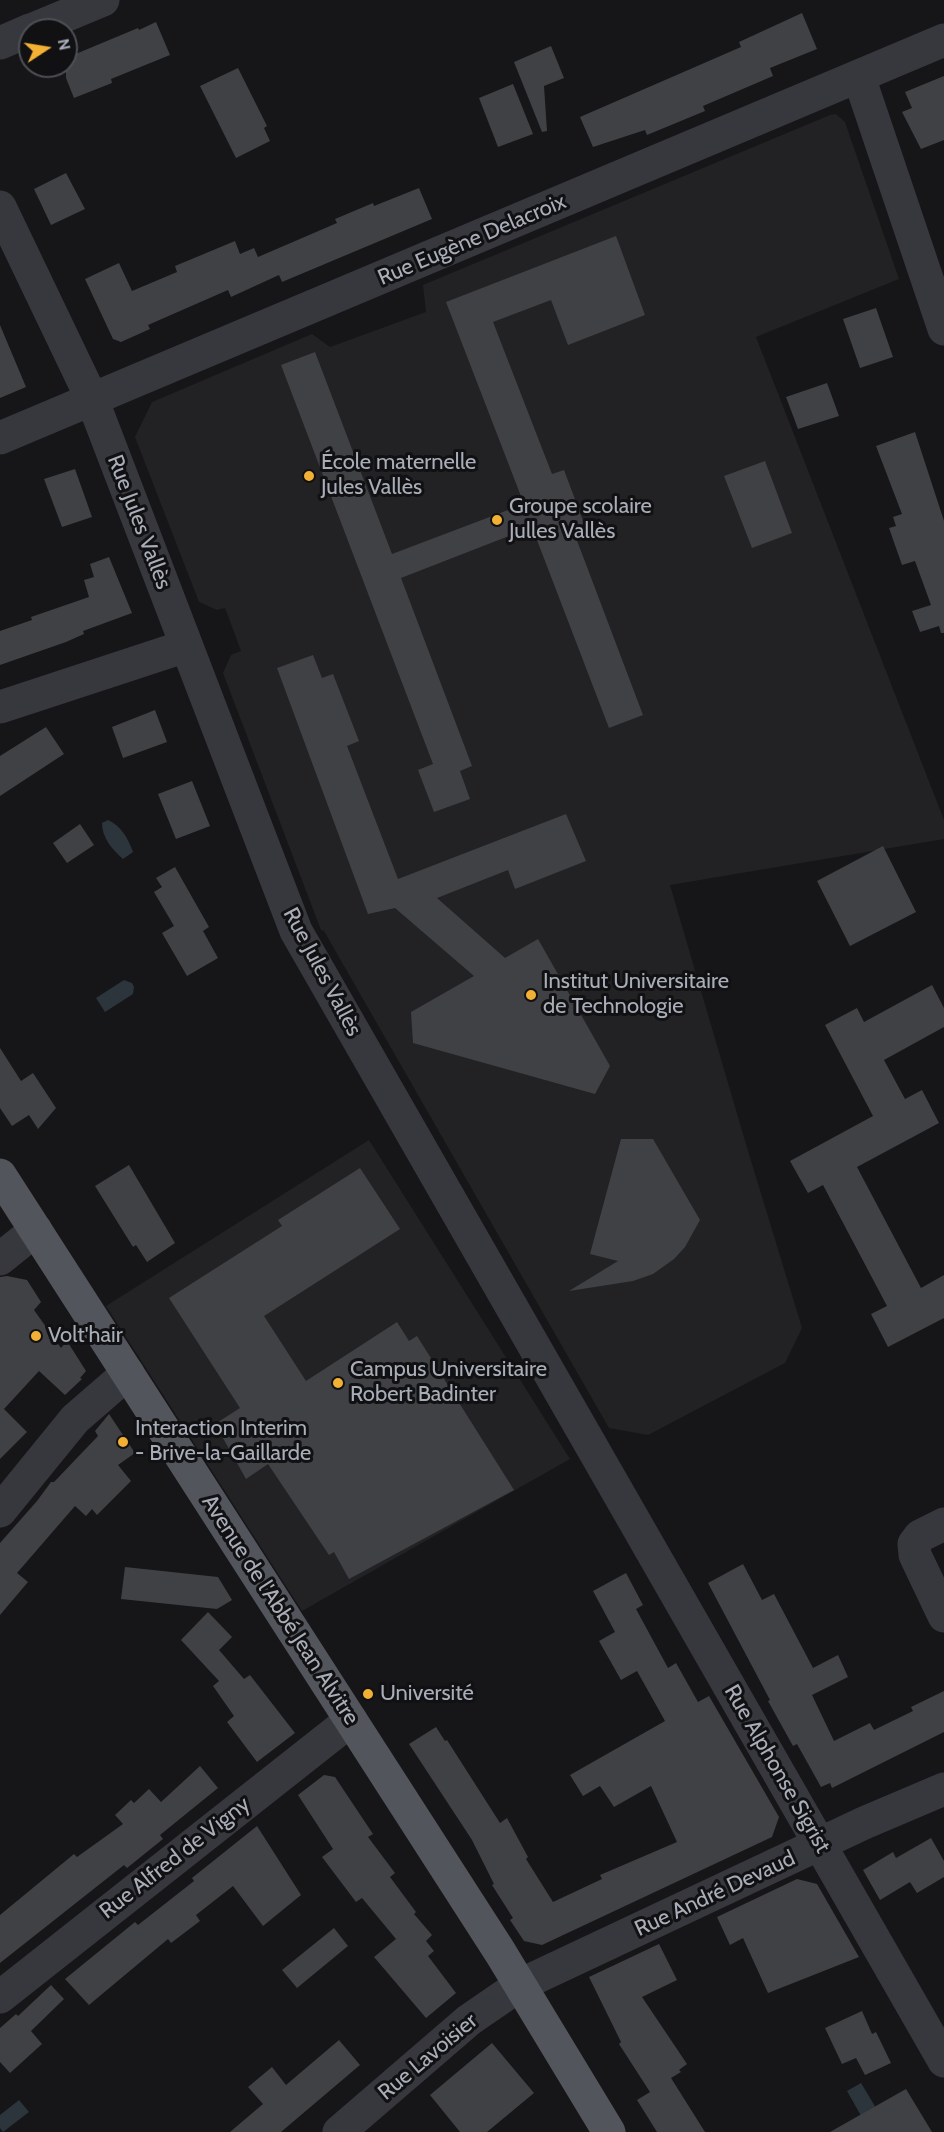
<!DOCTYPE html>
<meta charset="utf-8">
<style>
body{margin:0}
#map{position:relative;width:944px;height:2132px;overflow:hidden;background:#161618;font-family:Cabin,sans-serif}
canvas{display:block}
.north{position:absolute;left:18px;top:18px;width:60px;height:60px;box-sizing:border-box;background:#111113;border:2px solid #4d4f55;border-radius:50%;rotate:78deg;font-size:16px;font-weight:700;line-height:24px;text-align:center;color:#a8adb8}
.north::after{content:'';display:block;margin:auto;width:21px;height:27px;background:#f2b134;clip-path:polygon(50% 0,100% 100%,50% 72%,0 100%)}
</style>
<div id="map">
<canvas width="944" height="2132"></canvas>
<div class="north">N</div>
</div>
<script>
const g = document.querySelector('canvas').getContext('2d');
g.lineJoin = 'round';
function fillPath(path, color) {
  g.fillStyle = color;
  g.fill(path, 'evenodd');
}
function strokePath(path, color, width, dash) {
  g.strokeStyle = color;
  g.lineWidth = width;
  g.lineCap = dash ? 'butt' : 'round';
  g.setLineDash(dash || []);
  g.stroke(path);
}
function label(font, color, halo, rows, align = 'center') {
  g.font = font + ' Cabin,sans-serif';
  g.lineWidth = 6;
  g.setLineDash([]);
  g.textBaseline = 'middle';
  g.strokeStyle = halo;
  g.fillStyle = color;
  for (const [text, x, y, turn = 0] of rows) {
    g.save();
    g.translate(x, y);
    g.rotate((+turn || 0) * Math.PI / 180);
    g.textAlign = isNaN(turn) ? turn : align;
    if (halo) g.strokeText(text, 0, 0);
    g.fillText(text, 0, 0);
    g.restore();
  }
}
fillPath(new Path2D(`
 M 836,114 L 845,122 L 899,279 L 756,337 L 944,820 L 944,839 L 670,885 L 745,1141 L 802,1328 L 785,1363 L 648,1435 L 609,1428 L 324,931 L 321,930 L 223,673 L 231,655 L 241,651 L 225,608 L 217,610 L 199,602 L 135,437 L 152,402 L 312,334 L 330,347 L 426,312 L 423,285 L 830,115 Z
 M 369,1140 L 570,1459 L 302,1611 L 106,1306 Z`), '#222225');
fillPath(new Path2D(`
 M 108,820 C 121,826 128,838 133,852 L 123,859 C 112,849 102,838 102,823 Z
 M 124,980 L 132,983 L 134,987 L 133,994 L 105,1012 L 96,998 Z
 M 861,2083 L 879,2113 L 864,2121 L 847,2091 Z
 M 19,2100 L 29,2112 L 3,2132 L 0,2128 L 0,2115 Z`), '#2c353c');
fillPath(new Path2D(`
 M 802,13 L 817,49 L 770,68 L 773,76 L 703,106 L 705,111 L 647,135 L 645,130 L 593,147 L 580,117 L 741,47 L 739,42 Z
 M 156,22 L 170,55 L 111,79 L 112,83 L 74,98 L 66,78 L 66,58 L 138,28 L 139,30 Z
 M 551,46 L 564,78 L 544,86 L 547,131 L 542,132 L 514,62 Z
 M 238,68 L 267,126 L 264,128 L 270,141 L 236,158 L 200,86 Z
 M 944,76 L 944,140 L 921,149 L 902,112 L 912,108 L 905,92 Z
 M 513,84 L 533,134 L 498,147 L 479,98 Z
 M 66,173 L 85,209 L 51,225 L 34,189 Z
 M 419,188 L 432,219 L 282,282 L 279,275 L 231,297 L 228,290 L 148,325 L 150,329 L 121,342 L 113,339 L 85,279 L 119,263 L 132,291 L 177,272 L 175,266 L 235,241 L 240,254 L 254,248 L 258,257 L 337,223 L 335,219 L 373,203 L 374,206 Z
 M 616,236 L 645,315 L 568,345 L 551,300 L 493,322 L 552,474 L 564,470 L 585,526 L 573,530 L 643,715 L 609,728 L 532,527 L 401,578 L 472,766 L 460,771 L 470,799 L 434,812 L 418,770 L 433,764 L 281,365 L 315,352 L 392,554 L 524,504 L 446,302 Z
 M 876,308 L 893,357 L 860,368 L 843,319 Z
 M 0,325 L 26,387 L 0,398 Z
 M 827,383 L 839,416 L 798,429 L 786,397 Z
 M 915,432 L 944,521 L 944,633 L 941,633 L 939,626 L 920,632 L 912,611 L 931,605 L 915,561 L 902,565 L 889,528 L 896,526 L 893,517 L 902,514 L 876,446 Z
 M 765,461 L 792,533 L 752,548 L 724,476 Z
 M 75,469 L 92,517 L 62,527 L 44,479 Z
 M 109,557 L 132,613 L 83,631 L 84,634 L 66,642 L 0,665 L 0,631 L 32,620 L 31,617 L 89,597 L 84,580 L 94,577 L 90,564 Z
 M 313,655 L 322,678 L 333,674 L 359,741 L 347,746 L 398,879 L 566,814 L 586,861 L 515,889 L 508,870 L 437,898 L 505,958 L 538,939 L 610,1066 L 595,1094 L 413,1043 L 411,1012 L 474,976 L 395,908 L 368,914 L 277,668 Z
 M 155,710 L 167,742 L 123,758 L 112,727 Z
 M 46,727 L 64,754 L 0,796 L 0,756 Z
 M 192,781 L 210,826 L 176,839 L 158,794 Z
 M 80,824 L 94,845 L 67,863 L 53,843 Z
 M 883,846 L 916,912 L 850,946 L 817,881 Z
 M 175,867 L 209,927 L 203,931 L 218,958 L 187,976 L 162,933 L 174,926 L 154,892 L 162,887 L 156,878 Z
 M 932,985 L 944,1008 L 944,1027 L 884,1060 L 905,1099 L 922,1090 L 939,1123 L 857,1167 L 921,1288 L 944,1275 L 944,1318 L 888,1347 L 871,1314 L 887,1306 L 823,1185 L 808,1193 L 790,1161 L 873,1116 L 825,1025 L 857,1008 L 864,1022 Z
 M 0,1048 L 21,1081 L 33,1073 L 56,1108 L 38,1129 L 29,1115 L 12,1126 L 0,1108 Z
 M 621,1139 L 653,1139 L 700,1220 L 685,1247 L 674,1259 L 653,1274 L 633,1281 L 569,1291 L 618,1261 L 590,1254 Z
 M 129,1165 L 175,1243 L 147,1262 L 136,1245 L 133,1247 L 95,1186 Z
 M 360,1168 L 400,1229 L 264,1316 L 306,1381 L 397,1322 L 409,1341 L 417,1336 L 514,1490 L 349,1579 L 334,1552 L 329,1555 L 268,1464 L 246,1479 L 215,1424 L 240,1408 L 169,1298 L 282,1226 L 278,1220 Z
 M 7,1276 L 27,1280 L 41,1302 L 34,1310 L 61,1348 L 67,1341 L 86,1371 L 80,1378 L 82,1379 L 65,1395 L 39,1371 L 4,1409 L 27,1432 L 0,1459 L 0,1277 Z
 M 109,1414 L 135,1453 L 118,1465 L 131,1481 L 97,1515 L 92,1509 L 86,1516 L 75,1506 L 17,1573 L 28,1582 L 0,1615 L 0,1543 L 37,1501 L 51,1482 L 54,1482 L 98,1436 L 95,1431 Z
 M 743,1564 L 762,1600 L 774,1594 L 813,1668 L 838,1655 L 848,1677 L 812,1695 L 834,1741 L 870,1723 L 874,1730 L 913,1711 L 911,1707 L 944,1691 L 944,1732 L 832,1788 L 830,1783 L 821,1787 L 797,1744 L 793,1746 L 768,1701 L 770,1700 L 708,1583 Z
 M 125,1567 L 218,1577 L 232,1600 L 217,1609 L 121,1599 Z
 M 626,1573 L 643,1605 L 636,1609 L 668,1668 L 676,1663 L 698,1702 L 709,1696 L 779,1817 L 772,1837 L 542,1945 L 524,1941 L 510,1920 L 513,1918 L 492,1885 L 494,1884 L 472,1840 L 409,1744 L 436,1727 L 445,1741 L 447,1740 L 500,1823 L 507,1818 L 528,1857 L 526,1859 L 553,1902 L 602,1879 L 600,1875 L 677,1842 L 651,1786 L 614,1807 L 600,1786 L 583,1796 L 570,1775 L 665,1721 L 637,1671 L 621,1680 L 599,1641 L 615,1632 L 593,1591 Z
 M 208,1612 L 232,1637 L 219,1650 L 244,1679 L 250,1675 L 295,1733 L 257,1762 L 227,1722 L 234,1716 L 213,1686 L 219,1681 L 181,1640 Z
 M 200,1766 L 218,1788 L 160,1835 L 163,1839 L 127,1868 L 124,1865 L 0,1963 L 0,1915 L 74,1854 L 77,1857 L 123,1824 L 115,1815 L 131,1800 L 134,1803 L 149,1789 L 161,1802 Z
 M 324,1775 L 335,1777 L 373,1834 L 368,1837 L 395,1873 L 390,1877 L 416,1912 L 414,1914 L 432,1935 L 426,1941 L 434,1951 L 428,1956 L 456,1993 L 426,2018 L 374,1957 L 396,1939 L 362,1898 L 356,1902 L 322,1857 L 333,1849 L 298,1795 Z
 M 257,1826 L 301,1895 L 263,1926 L 233,1886 L 196,1915 L 200,1921 L 171,1943 L 168,1939 L 89,2005 L 65,1979 L 135,1922 L 138,1925 L 194,1881 L 192,1878 Z
 M 931,1838 L 944,1861 L 944,1877 L 917,1893 L 910,1882 L 880,1900 L 863,1870 L 893,1852 L 896,1858 Z
 M 797,1879 L 817,1884 L 859,1957 L 768,1993 L 743,1938 L 730,1945 L 717,1917 Z
 M 334,1928 L 348,1946 L 297,1988 L 282,1970 Z
 M 659,1944 L 677,1980 L 642,1997 L 687,2064 L 679,2070 L 681,2072 L 671,2078 L 705,2132 L 657,2132 L 637,2100 L 650,2092 L 619,2044 L 621,2042 L 589,1977 Z
 M 51,1985 L 64,1999 L 31,2031 L 42,2044 L 10,2073 L 0,2062 L 0,2028 L 16,2014 L 18,2016 Z
 M 862,2011 L 872,2034 L 876,2032 L 891,2063 L 865,2075 L 856,2058 L 842,2064 L 825,2028 Z
 M 339,2040 L 360,2065 L 281,2132 L 230,2132 L 263,2104 L 248,2087 L 272,2067 L 286,2085 Z
 M 492,2043 L 534,2093 L 487,2132 L 460,2132 L 430,2095 Z
 M 906,2089 L 932,2132 L 830,2132 L 890,2098 Z`), '#404145');
strokePath(new Path2D(`
 M 31,30 L 103,0
 M 0,43 L 30,30
 M 859,77 L 944,329
 M 0,207 L 92,399 L 296,931 L 944,2061
 M 0,438 L 944,40
 M 0,707 L 186,646
 M 0,1259 L 36,1230
 M 0,1511 L 75,1419 L 128,1373
 M 944,1524 L 920,1536 L 914,1544 L 915,1555 L 944,1616
 M 0,1997 L 351,1720
 M 339,2132 L 469,2020 L 520,1985 L 864,1823 L 944,1789`), '#37383d', 33);
strokePath(new Path2D(`
 M 0,1175 L 500,1952 L 609,2132`), '#53555c', 33);
for (const [x, y, r, color] of [
 [309,476,6,"#f2b134"],
 [497,520,6,"#f2b134"],
 [531,995,6,"#f2b134"],
 [36,1336,6,"#f2b134"],
 [338,1383,6,"#f2b134"],
 [123,1442,6,"#f2b134"],
 [368,1694,6,"#f2b134"]
]) {
  const dot = new Path2D();
  dot.arc(x, y, r, 0, 2 * Math.PI);
  g.fillStyle = color;
  g.fill(dot);
  strokePath(dot, '#111113', 2);
}
label('22px', '#a8adb8', '#111113', [
 ["Rue Eugène Delacroix",472,240,-23],
 ["Rue Jules Vallès",139,522,69],
 ["Rue Jules Vallès",322,972,62],
 ["Avenue de l'Abbé Jean Alvitre",280,1610,57],
 ["Rue Alphonse Sigrist",777,1769,60],
 ["Rue Alfred de Vigny",175,1858,-38],
 ["Rue André Devaud",715,1894,-25],
 ["Rue Lavoisier",428,2057,-40]
]);
label('22px', '#a8adb8', '#111113', [
 ["École maternelle",321,463],
 ["Jules Vallès",321,488],
 ["Groupe scolaire",509,507],
 ["Julles Vallès",509,532],
 ["Institut Universitaire",543,982],
 ["de Technologie",543,1007],
 ["Volt'hair",48,1336],
 ["Campus Universitaire",350,1370],
 ["Robert Badinter",350,1395],
 ["Interaction Interim",135,1429],
 ["- Brive-la-Gaillarde",135,1454],
 ["Université",380,1694]
], 'left');
</script>
